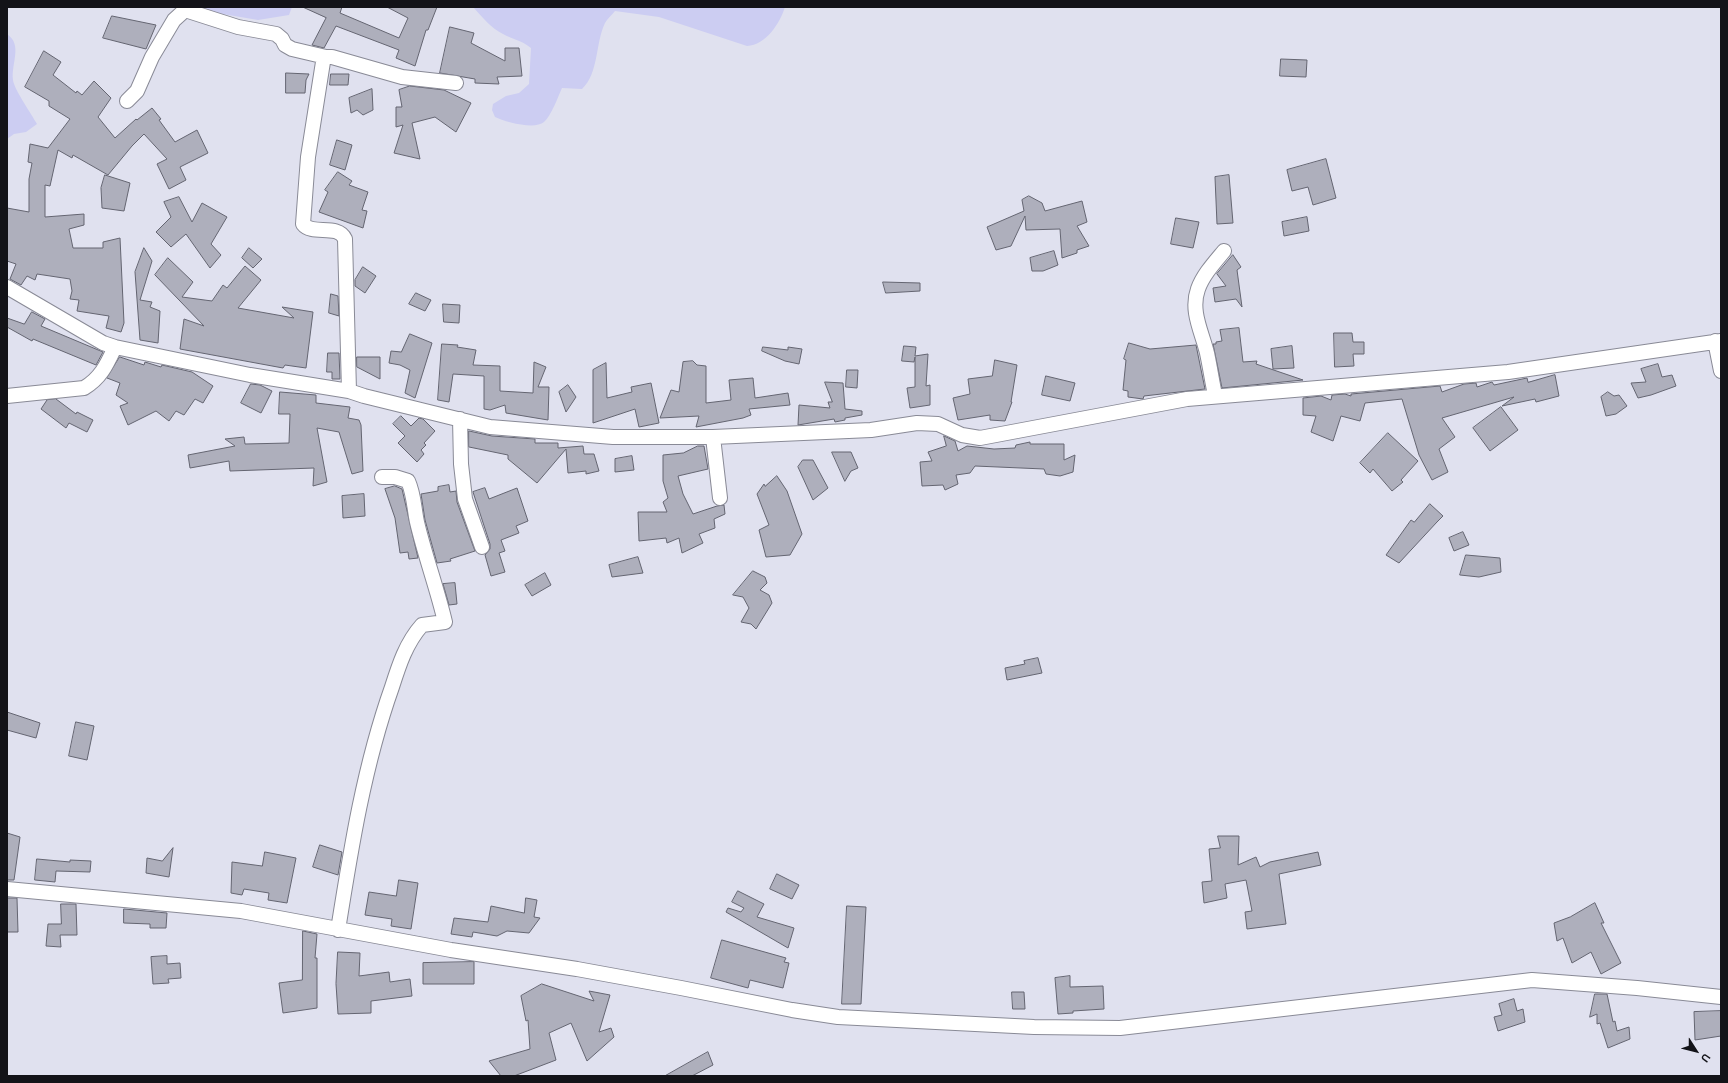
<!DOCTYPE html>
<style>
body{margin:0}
#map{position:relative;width:1728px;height:1083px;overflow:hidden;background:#e0e1ef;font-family:"Space Grotesk",sans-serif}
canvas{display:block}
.frame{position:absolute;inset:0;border:8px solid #131318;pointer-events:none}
.north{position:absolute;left:1676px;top:1031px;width:40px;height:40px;-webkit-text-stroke:3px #e0e1ef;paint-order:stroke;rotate:126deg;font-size:11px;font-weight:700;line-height:16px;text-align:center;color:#131318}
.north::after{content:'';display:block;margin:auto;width:14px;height:18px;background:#131318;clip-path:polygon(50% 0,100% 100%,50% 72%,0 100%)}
</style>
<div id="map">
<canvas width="1728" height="1083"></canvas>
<div class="frame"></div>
<div class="north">U</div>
</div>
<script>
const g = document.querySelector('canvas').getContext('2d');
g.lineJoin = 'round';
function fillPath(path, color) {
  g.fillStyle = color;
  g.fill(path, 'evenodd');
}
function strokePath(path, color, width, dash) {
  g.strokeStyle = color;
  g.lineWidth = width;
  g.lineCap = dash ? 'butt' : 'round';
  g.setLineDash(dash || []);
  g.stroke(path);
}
fillPath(new Path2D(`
 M 203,7 L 292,7 L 289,15 L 258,20 L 211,12 Z
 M 473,7 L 785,7 C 780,23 766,45 747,46 L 659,17 L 615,11 C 612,15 607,19 605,23 C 595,44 599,73 582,89 L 562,88 C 558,97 551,116 544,122 C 535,130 505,122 495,117 L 492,110 L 493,104 L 506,96 L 519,93 L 529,84 L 531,48 C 519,39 514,40 503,34 C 491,28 482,17 473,7 Z
 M 7,34 C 23,45 11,63 13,80 C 14,89 32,115 37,124 L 26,132 L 14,134 L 7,139 Z`), '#cccdf2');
const building = new Path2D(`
 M 303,7 L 342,7 L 340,13 L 399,38 L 408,18 L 387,7 L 437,7 L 428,30 L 426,30 L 415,66 L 396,58 L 399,50 L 336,26 L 324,48 L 312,45 L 326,18 Z
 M 112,16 L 156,25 L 146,49 L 103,38 Z
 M 450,27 L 474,33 L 471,43 L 505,61 L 505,48 L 519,48 L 522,76 L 497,77 L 499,84 L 475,83 L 475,79 L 440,73 Z
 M 44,51 L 61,62 L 53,75 L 76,93 L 77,91 L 82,95 L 94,81 L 111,98 L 98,117 L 115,138 L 136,119 L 137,120 L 152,108 L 161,119 L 159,120 L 175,142 L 197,130 L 208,153 L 180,167 L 186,180 L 169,189 L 157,164 L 167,159 L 144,134 L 132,146 L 108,175 L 73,155 L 72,158 L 58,150 L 50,186 L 45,185 L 45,217 L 84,214 L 84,225 L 69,229 L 73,248 L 103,248 L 103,242 L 120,238 L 124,323 L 121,332 L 106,328 L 109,316 L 77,311 L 79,300 L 70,299 L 72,291 L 70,279 L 37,274 L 35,280 L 27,276 L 21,285 L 10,279 L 16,264 L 7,261 L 7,208 L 29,212 L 29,179 L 32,163 L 28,162 L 30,144 L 48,148 L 70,119 L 49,106 L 49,101 L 25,87 Z
 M 1281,59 L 1307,60 L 1306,77 L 1280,76 Z
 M 286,73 L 309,74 L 306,80 L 305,93 L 286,93 Z
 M 331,74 L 349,74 L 348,85 L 330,85 Z
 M 410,86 L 444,90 L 471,103 L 456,132 L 435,117 L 412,123 L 420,159 L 394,153 L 403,125 L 396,127 L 396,107 L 402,107 L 399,90 Z
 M 372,89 L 373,110 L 363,115 L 357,110 L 351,113 L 349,98 Z
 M 337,140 L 352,145 L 345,170 L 330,165 Z
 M 1326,159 L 1336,198 L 1313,205 L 1308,187 L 1292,191 L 1287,170 Z
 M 338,172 L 352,181 L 349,185 L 368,192 L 362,210 L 367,211 L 363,228 L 319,212 L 328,192 L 325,190 Z
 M 105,175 L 130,183 L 124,211 L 102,208 L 101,188 Z
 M 1229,175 L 1233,223 L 1217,224 L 1215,177 Z
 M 1029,196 L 1042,203 L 1045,211 L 1082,201 L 1087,222 L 1077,226 L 1089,246 L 1077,250 L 1077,253 L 1062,258 L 1060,229 L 1026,230 L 1025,216 L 1011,246 L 996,250 L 987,227 L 1024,211 L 1022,200 Z
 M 179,197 L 192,222 L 202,203 L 227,217 L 211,244 L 221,255 L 210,268 L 186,234 L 171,247 L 156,232 L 171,217 L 164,202 Z
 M 1307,217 L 1309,231 L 1284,236 L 1282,222 Z
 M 1176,218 L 1199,222 L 1193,248 L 1171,244 Z
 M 144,248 L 152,261 L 140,300 L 152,302 L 150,307 L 160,311 L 158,343 L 140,340 L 135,272 Z
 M 249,248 L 262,259 L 253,268 L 242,258 Z
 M 1054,251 L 1058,265 L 1043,271 L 1032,271 L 1030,258 Z
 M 1233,255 L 1241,267 L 1237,270 L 1242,307 L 1236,299 L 1215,302 L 1213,288 L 1226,286 L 1217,274 Z
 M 168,258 L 193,282 L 182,297 L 212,301 L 223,285 L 227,288 L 245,266 L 261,280 L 238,308 L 294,318 L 282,307 L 313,312 L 306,368 L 285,365 L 283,368 L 180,349 L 184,319 L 204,326 L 155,275 Z
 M 363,267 L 376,276 L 365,293 L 355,286 L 355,280 Z
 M 883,282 L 920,283 L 920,291 L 886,293 Z
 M 416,293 L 431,300 L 425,311 L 409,304 Z
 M 331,294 L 338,296 L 339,316 L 329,313 Z
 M 443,304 L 460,305 L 459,323 L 444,322 Z
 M 32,312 L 45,319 L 41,326 L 103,352 L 96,365 L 33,339 L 32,341 L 7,327 L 7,318 L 24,324 Z
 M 1239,328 L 1243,362 L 1257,361 L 1256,364 L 1303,380 L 1222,388 L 1213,344 L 1216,344 L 1216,342 L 1222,341 L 1220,330 Z
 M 1334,333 L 1352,333 L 1353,342 L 1364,342 L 1364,354 L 1353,354 L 1354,366 L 1335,367 Z
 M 410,334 L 432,343 L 415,398 L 405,393 L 410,370 L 400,365 L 389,363 L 391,351 L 401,352 Z
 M 1129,343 L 1150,349 L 1196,345 L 1205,389 L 1144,396 L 1143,399 L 1128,397 L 1128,391 L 1123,390 L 1126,360 L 1124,359 Z
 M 442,344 L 458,345 L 457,347 L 476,350 L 473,365 L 500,366 L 500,391 L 533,393 L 534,362 L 546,367 L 538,387 L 549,387 L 548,420 L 506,413 L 505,405 L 490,410 L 484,409 L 484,376 L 453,374 L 449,402 L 438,400 Z
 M 904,346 L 916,347 L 915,356 L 928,354 L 926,386 L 930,385 L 930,405 L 910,408 L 907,388 L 915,387 L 915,357 L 914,362 L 902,361 Z
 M 1292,346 L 1294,368 L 1273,369 L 1271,349 Z
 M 763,347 L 788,350 L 788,347 L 802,349 L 799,364 L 785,361 L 762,351 Z
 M 328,353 L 339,353 L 340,379 L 332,379 L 332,372 L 327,372 Z
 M 120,357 L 144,365 L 145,362 L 161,367 L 162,365 L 192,372 L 213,386 L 203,403 L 195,399 L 184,415 L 176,411 L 169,421 L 156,411 L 128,425 L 120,406 L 128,403 L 116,395 L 120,383 L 107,378 Z
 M 357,357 L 380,357 L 380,379 L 357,367 Z
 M 995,360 L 1017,365 L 1011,402 L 1012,402 L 1005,421 L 990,420 L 990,415 L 958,420 L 953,398 L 970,394 L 968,379 L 992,376 Z
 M 693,361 L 697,365 L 706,366 L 706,403 L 731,400 L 729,380 L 753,378 L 755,398 L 788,393 L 790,405 L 749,409 L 751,415 L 743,418 L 696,427 L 699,416 L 660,418 L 671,390 L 679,392 L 683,362 Z
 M 606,363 L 607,398 L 632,392 L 631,387 L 651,383 L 659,423 L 639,427 L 635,409 L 593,423 L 593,370 Z
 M 1658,364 L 1662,377 L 1672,375 L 1676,386 L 1651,395 L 1638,398 L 1631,383 L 1646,382 L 1641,369 Z
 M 847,370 L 858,370 L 857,388 L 846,387 Z
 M 1555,375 L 1559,396 L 1536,402 L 1535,399 L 1502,406 L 1514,397 L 1442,418 L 1455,437 L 1439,449 L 1448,472 L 1432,480 L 1419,455 L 1402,399 L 1365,403 L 1360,421 L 1341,416 L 1333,441 L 1311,432 L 1316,416 L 1303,415 L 1303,398 L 1321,396 L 1331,400 L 1332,395 L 1345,394 L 1351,396 L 1351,394 L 1440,386 L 1442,392 L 1464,384 L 1476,383 L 1477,387 L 1492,382 L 1494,385 L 1527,378 L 1528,382 Z
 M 1046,376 L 1075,383 L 1070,401 L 1042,395 Z
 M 825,382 L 843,383 L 845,409 L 862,411 L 862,415 L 845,418 L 845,420 L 835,422 L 834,419 L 798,425 L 799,405 L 830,408 L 828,402 L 832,402 Z
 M 251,384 L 260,385 L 272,391 L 261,413 L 241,403 Z
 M 568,385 L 576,397 L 566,412 L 559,392 Z
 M 280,392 L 316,395 L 316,403 L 350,407 L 348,418 L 359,420 L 361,425 L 363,471 L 352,474 L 339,432 L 317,428 L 327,482 L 313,486 L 314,468 L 230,471 L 229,461 L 190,468 L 188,455 L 235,446 L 225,439 L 244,437 L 245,444 L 289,443 L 290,414 L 279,414 Z
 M 1608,392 L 1614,396 L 1619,395 L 1627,406 L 1616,414 L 1606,416 L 1601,397 Z
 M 56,399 L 76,414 L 77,412 L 93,420 L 87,432 L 69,423 L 66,428 L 41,409 L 47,400 Z
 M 1501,407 L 1518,430 L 1490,451 L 1473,428 Z
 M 401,416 L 411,426 L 419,418 L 423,419 L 435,431 L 424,443 L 426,445 L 421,450 L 424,454 L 417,462 L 398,443 L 405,436 L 393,424 Z
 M 469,431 L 492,436 L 535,439 L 535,443 L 558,443 L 558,448 L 583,446 L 584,454 L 594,454 L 599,471 L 586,474 L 586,471 L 568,473 L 566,449 L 537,483 L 508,459 L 508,455 L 469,447 Z
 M 1388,433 L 1418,461 L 1401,480 L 1403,482 L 1392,491 L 1373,469 L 1370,473 L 1360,463 Z
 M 944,436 L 955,441 L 958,451 L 967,446 L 994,449 L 1015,448 L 1016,445 L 1030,442 L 1030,444 L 1064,444 L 1064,460 L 1075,455 L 1073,472 L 1060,476 L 1046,474 L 1044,469 L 975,466 L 970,473 L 956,475 L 958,484 L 945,490 L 943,485 L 922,486 L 920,462 L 932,461 L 928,452 L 946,446 Z
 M 698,446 L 704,446 L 708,469 L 678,476 L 683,494 L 693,514 L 717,506 L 724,505 L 725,514 L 714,519 L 715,528 L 699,534 L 703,543 L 682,553 L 679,538 L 667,543 L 666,538 L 639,541 L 638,512 L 667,512 L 663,502 L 668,498 L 663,481 L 663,455 L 683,453 Z
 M 832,452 L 851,452 L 858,468 L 851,471 L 845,481 Z
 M 632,456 L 634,470 L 615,472 L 615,459 Z
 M 803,460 L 813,460 L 828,488 L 813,500 L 798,467 Z
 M 777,476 L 787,491 L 802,534 L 790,555 L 766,557 L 759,530 L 769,525 L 757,494 L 764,484 L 765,486 Z
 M 449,485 L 450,492 L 456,491 L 457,502 L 475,551 L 450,559 L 451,561 L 437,563 L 425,520 L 421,494 L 438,491 L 438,487 Z
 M 395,486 L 402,489 L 418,558 L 409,559 L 408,552 L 400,553 L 395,518 L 385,489 Z
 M 485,488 L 489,499 L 517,488 L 528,521 L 516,526 L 519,533 L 501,540 L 505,551 L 499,553 L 505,572 L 491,576 L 485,555 L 490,549 L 490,544 L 473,492 Z
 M 364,494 L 365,516 L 343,518 L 342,496 Z
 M 1430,504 L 1443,516 L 1437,522 L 1399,563 L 1386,555 L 1411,520 L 1414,522 Z
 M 1463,532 L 1469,545 L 1454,551 L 1449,538 Z
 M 1466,555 L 1500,558 L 1501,572 L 1479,577 L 1460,575 Z
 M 638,557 L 643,573 L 612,577 L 609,565 Z
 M 753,571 L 765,577 L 767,583 L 760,590 L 769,595 L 772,603 L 756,629 L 751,624 L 741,622 L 749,608 L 743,597 L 733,595 Z
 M 545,573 L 551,585 L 532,596 L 525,585 Z
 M 455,583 L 457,604 L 449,605 L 443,584 Z
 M 1038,658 L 1042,673 L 1007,680 L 1005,668 L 1025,664 L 1024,661 Z
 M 7,712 L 40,723 L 36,738 L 7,730 Z
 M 76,722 L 94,726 L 87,760 L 69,756 Z
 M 7,833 L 20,837 L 14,880 L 7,880 Z
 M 1218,836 L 1239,836 L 1238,865 L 1256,857 L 1260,867 L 1270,862 L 1318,852 L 1321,865 L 1279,874 L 1286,924 L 1247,929 L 1245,912 L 1252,911 L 1246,880 L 1225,884 L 1227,898 L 1204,903 L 1202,882 L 1212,881 L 1209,849 L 1220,848 Z
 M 320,845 L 342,852 L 338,875 L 313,867 Z
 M 173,848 L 169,877 L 146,873 L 147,858 L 162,861 Z
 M 265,852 L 296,858 L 287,903 L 268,900 L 269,893 L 244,889 L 242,895 L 231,893 L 232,862 L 262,866 Z
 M 37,859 L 70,862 L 70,860 L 91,861 L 90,872 L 56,871 L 55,882 L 35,880 Z
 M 777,874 L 799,885 L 792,899 L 770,889 Z
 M 399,880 L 418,883 L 411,929 L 391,926 L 392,919 L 365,915 L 369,892 L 396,896 Z
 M 738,891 L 764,904 L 757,917 L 794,928 L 788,948 L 726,912 L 728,908 L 741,912 L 744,908 L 732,902 Z
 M 7,898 L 17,898 L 18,932 L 7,932 Z
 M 526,898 L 537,900 L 534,917 L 540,918 L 529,933 L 507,931 L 497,936 L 473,932 L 472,937 L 451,934 L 454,918 L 488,922 L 491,906 L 524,913 Z
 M 1595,903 L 1604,923 L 1601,923 L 1621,963 L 1601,974 L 1591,952 L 1572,963 L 1563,938 L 1557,941 L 1554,923 L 1570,917 Z
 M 61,904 L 76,904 L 77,935 L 60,935 L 61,947 L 46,946 L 48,924 L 61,924 Z
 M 847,906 L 866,907 L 861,1004 L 842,1004 Z
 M 124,909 L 167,913 L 166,928 L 150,928 L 150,924 L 124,923 Z
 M 303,931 L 317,934 L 315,958 L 317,958 L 317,1008 L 283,1013 L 279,983 L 302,980 Z
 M 722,940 L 786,958 L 784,962 L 789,963 L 783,988 L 750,980 L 748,988 L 711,978 Z
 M 338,952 L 360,953 L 359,976 L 389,972 L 390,982 L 410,979 L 412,996 L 371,1001 L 371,1013 L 338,1014 L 336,984 Z
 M 167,956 L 167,964 L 180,963 L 181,978 L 168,979 L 169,983 L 153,984 L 151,957 Z
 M 474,962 L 474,984 L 423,984 L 423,963 Z
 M 1070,976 L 1070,987 L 1103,986 L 1104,1009 L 1073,1011 L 1073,1013 L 1058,1014 L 1055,978 Z
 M 542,984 L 594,1001 L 589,991 L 610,995 L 599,1032 L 611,1028 L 614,1037 L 587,1061 L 571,1023 L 549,1033 L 556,1060 L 514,1076 L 501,1076 L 489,1061 L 530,1049 L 528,1020 L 526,1021 L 521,996 Z
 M 1012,992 L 1024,992 L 1025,1009 L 1013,1009 Z
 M 1595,994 L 1607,994 L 1613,1022 L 1615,1021 L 1617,1031 L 1629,1027 L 1630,1039 L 1608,1048 L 1600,1023 L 1597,1024 L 1597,1014 L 1590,1017 Z
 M 1514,999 L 1517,1011 L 1523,1009 L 1525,1022 L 1498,1031 L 1494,1017 L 1502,1015 L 1499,1004 Z
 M 1721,1011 L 1721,1036 L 1695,1040 L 1694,1012 Z
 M 708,1052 L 713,1065 L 692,1076 L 665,1076 Z`);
fillPath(building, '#aeafbc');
strokePath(building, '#646571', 1);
const street = new Path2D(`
 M 127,101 L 137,91 L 152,57 L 174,20 L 185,10 L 238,27 L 276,34 L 282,39 L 285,45 L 292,49 L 326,57
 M 7,287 L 103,343 L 115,347 L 250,375 L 349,391 L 364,396 L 490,427 L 613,437 L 713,437 L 871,430 L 917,423 L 938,424 L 962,435 L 980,438 L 1187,399 L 1508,372 L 1721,341
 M 1715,341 L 1721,371
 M 349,391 L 345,239 C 338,223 312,236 303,224 L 308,157 L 323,62 L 326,57 L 332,57 L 402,77 L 456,83
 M 1215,395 C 1212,381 1210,367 1207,353 C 1202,332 1190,311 1198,289 C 1203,275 1214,263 1224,251
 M 7,396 L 84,388 C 101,378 107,364 115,347
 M 460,419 L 461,464 L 465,499 L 482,547
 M 713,437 L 720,498
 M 7,889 L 241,911 L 451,950 L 577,969 L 681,988 L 792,1010 L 838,1017 L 1034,1027 L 1120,1028 L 1532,980 L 1637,988 L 1721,997
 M 338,930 C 351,848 364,766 392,687 C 399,665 406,643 422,625 L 445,622 C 437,588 425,556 417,522 C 414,508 414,494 408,481 L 395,477 L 382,477`);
strokePath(street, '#898a96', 16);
strokePath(street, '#fff', 14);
</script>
